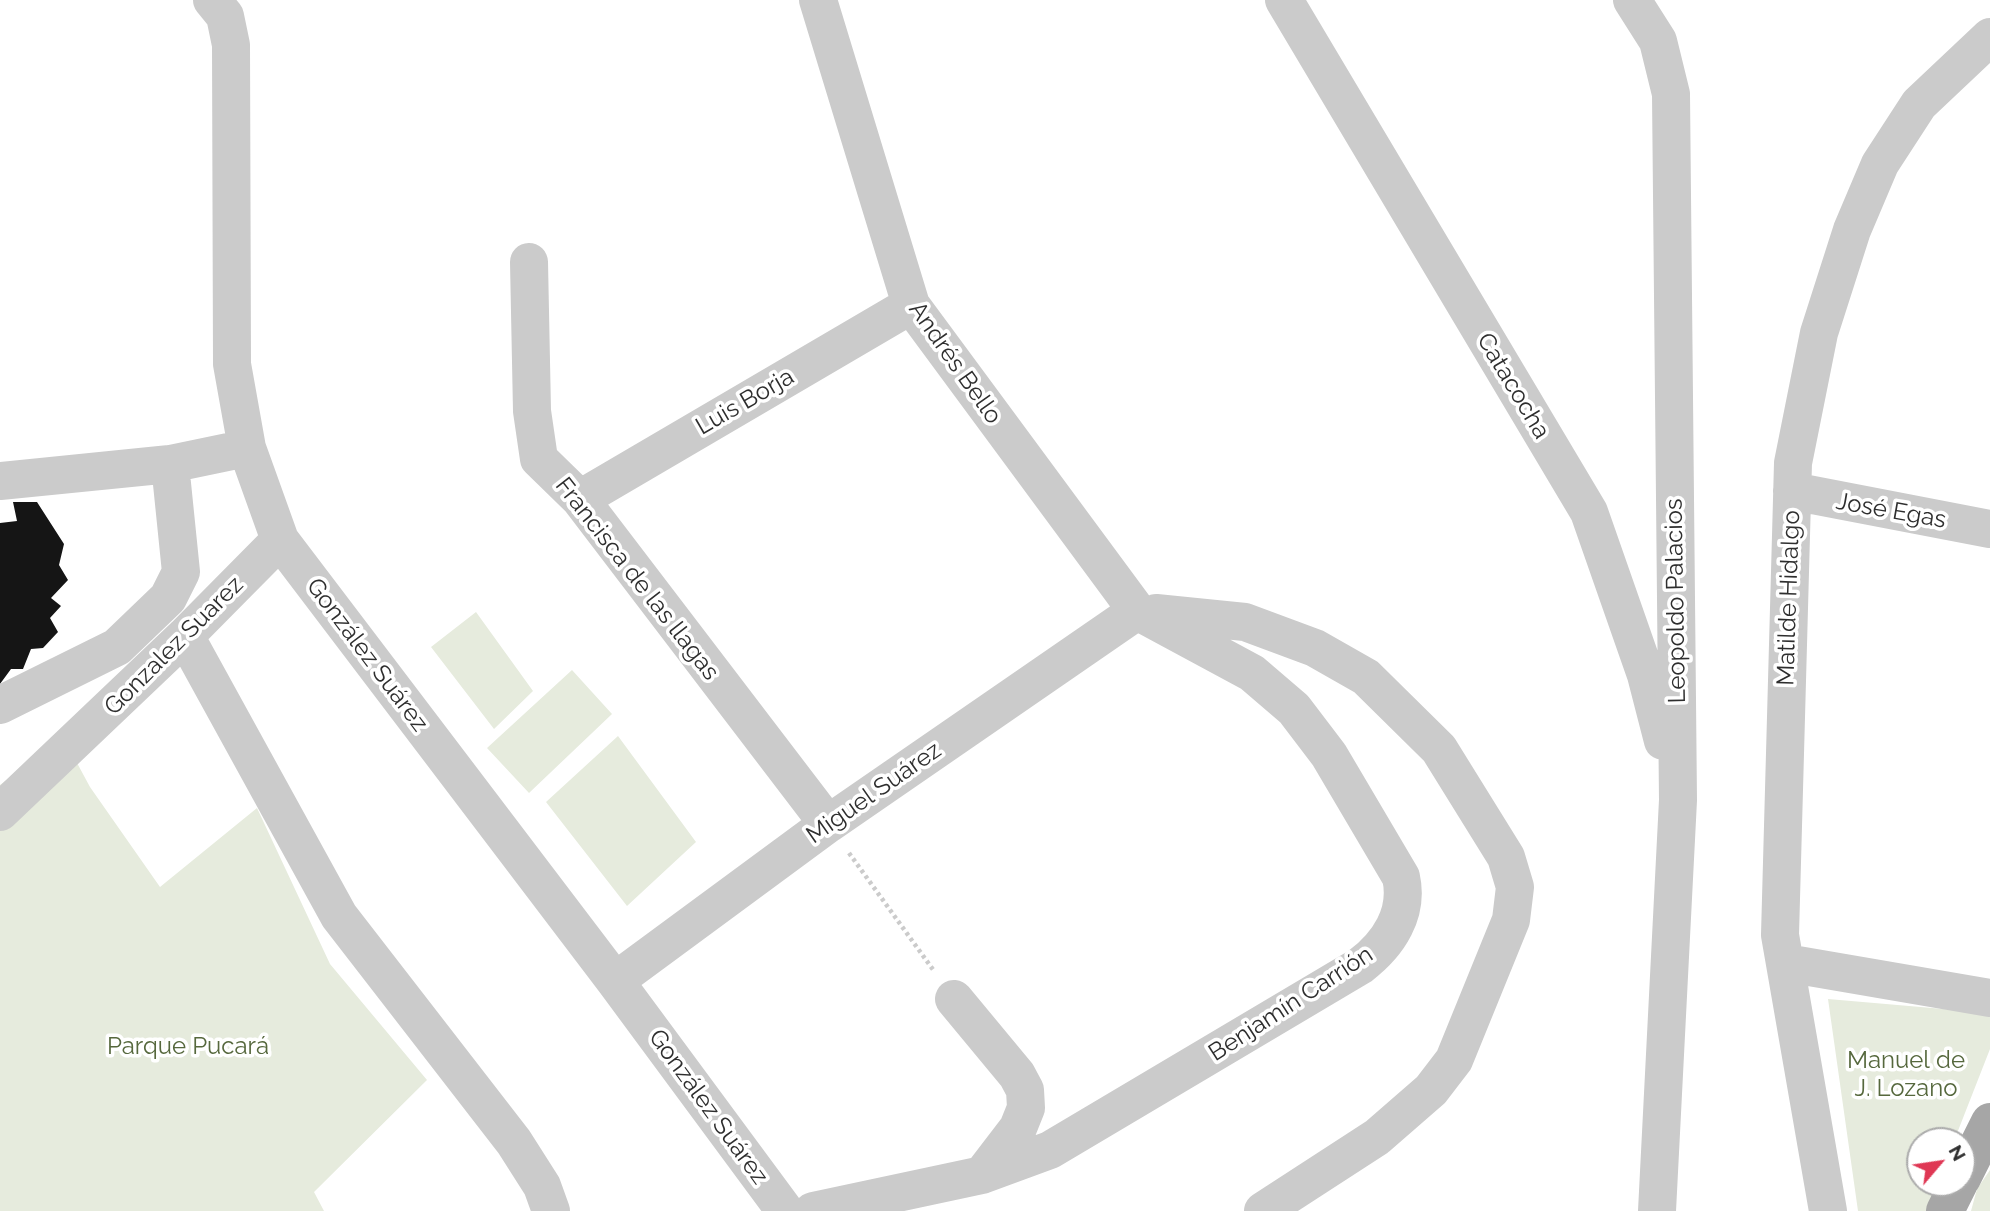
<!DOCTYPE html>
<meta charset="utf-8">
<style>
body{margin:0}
#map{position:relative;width:1990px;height:1211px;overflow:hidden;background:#fff;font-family:Raleway,sans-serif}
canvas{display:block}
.north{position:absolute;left:1906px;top:1127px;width:70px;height:70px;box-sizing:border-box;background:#fff;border:2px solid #ababab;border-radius:50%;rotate:61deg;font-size:19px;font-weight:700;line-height:28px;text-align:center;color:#2e2e2e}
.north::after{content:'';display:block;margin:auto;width:24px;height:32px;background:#df3754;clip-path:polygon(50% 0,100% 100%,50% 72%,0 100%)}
</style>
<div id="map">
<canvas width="1990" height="1211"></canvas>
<div class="north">N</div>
</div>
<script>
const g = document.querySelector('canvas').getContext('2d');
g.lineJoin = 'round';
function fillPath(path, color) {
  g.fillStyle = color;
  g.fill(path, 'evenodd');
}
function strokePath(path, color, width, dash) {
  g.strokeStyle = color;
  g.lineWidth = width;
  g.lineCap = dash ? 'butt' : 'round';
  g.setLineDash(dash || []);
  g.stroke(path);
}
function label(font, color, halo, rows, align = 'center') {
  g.font = font + ' Raleway,sans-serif';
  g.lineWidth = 7;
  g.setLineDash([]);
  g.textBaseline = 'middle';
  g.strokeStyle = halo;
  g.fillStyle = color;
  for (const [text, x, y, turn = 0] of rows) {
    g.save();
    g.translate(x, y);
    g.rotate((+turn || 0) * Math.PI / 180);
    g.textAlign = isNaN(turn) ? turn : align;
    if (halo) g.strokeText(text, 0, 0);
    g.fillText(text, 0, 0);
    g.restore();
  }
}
fillPath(new Path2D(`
 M 476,612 L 533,691 L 494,729 L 431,647 Z
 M 572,670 L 612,714 L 529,793 L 487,748 Z
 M 618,736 L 696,842 L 627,906 L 546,802 Z
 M 63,737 L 90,787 L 160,887 L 257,808 L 330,964 L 427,1080 L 314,1192 L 324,1211 L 0,1211 L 0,785 Z
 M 1828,999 L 1990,1013 L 1990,1049 L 1954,1141 L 1920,1141 L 1920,1183 L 1937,1183 L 1926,1211 L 1858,1211 Z
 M 1990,1170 L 1990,1211 L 1971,1211 L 1977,1189 Z`), '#e6ebdd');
fillPath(new Path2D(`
 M 13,502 L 37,502 L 64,544 L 59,565 L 68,580 L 51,598 L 61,606 L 50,618 L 58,632 L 43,648 L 31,649 L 23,669 L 11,669 L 0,684 L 0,523 L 17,521 Z`), '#151515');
strokePath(new Path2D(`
 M 849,853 L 934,971`), '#cbcbcb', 4.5, [3.5, 3.5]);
strokePath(new Path2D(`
 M 212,0 L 225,16 L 231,45 L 232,364 L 247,448 L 280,540 L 615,981 L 785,1211
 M 1284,0 L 1589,512 L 1646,675 L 1663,741
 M 1632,0 L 1658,41 L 1671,94 L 1678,800 L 1657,1211
 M 529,262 L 532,411 L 539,459 L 580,499 L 828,824
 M 0,481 L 170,464 L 247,448
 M 1792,491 L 1990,529
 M 580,499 L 911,305
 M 1156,613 L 1245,622 L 1315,648 L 1366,677 L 1439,749 L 1506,857 L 1515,887 L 1511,920 L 1454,1060 L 1431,1090 L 1377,1137 L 1263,1211
 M 185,636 L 339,916 L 514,1142 L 542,1186 L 551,1211
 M 0,705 L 117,647 L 168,598 L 181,572 L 170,464
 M 0,812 L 185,636 L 280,540
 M 1786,963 L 1990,998
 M 615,981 L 828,824 L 1137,611
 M 954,999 L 1017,1075 L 1025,1090 L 1026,1108 L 1018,1128 L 982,1175
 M 813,1211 L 982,1175 L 1050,1150 L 1360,966 C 1389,944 1409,913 1401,877 L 1329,755 L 1294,709 L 1252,673 L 1137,611 L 911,305 L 818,0
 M 1828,1211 L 1780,935 L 1793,463 L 1819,333 L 1852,230 L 1880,164 L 1919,104 L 1990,37`), '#cbcbcb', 38);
strokePath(new Path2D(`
 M 1962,1178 L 1990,1122
 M 1945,1211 L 1959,1183`), '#a6a6a6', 38);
label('24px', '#2e2e2e', '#fff', [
 ["Andrés Bello",955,363,55],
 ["Catacocha",1513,386,59],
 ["Luis Borja",745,402,-30],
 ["José Egas",1891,511,10],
 ["Francisca de las llagas",637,579,52],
 ["Matilde Hidalgo",1789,598,-88],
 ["Leopoldo Palacios",1676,601,-91],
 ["Gonzalez Suarez",174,646,-45],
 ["González Suárez",367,655,53],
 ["Miguel Suárez",874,793,-35],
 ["Benjamín Carrión",1291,1004,-33],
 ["González Suárez",708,1107,54]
]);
label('24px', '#56683d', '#fff', [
 ["Parque Pucará",188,1047],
 ["Manuel de",1906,1061],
 ["J. Lozano",1906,1089]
]);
</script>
